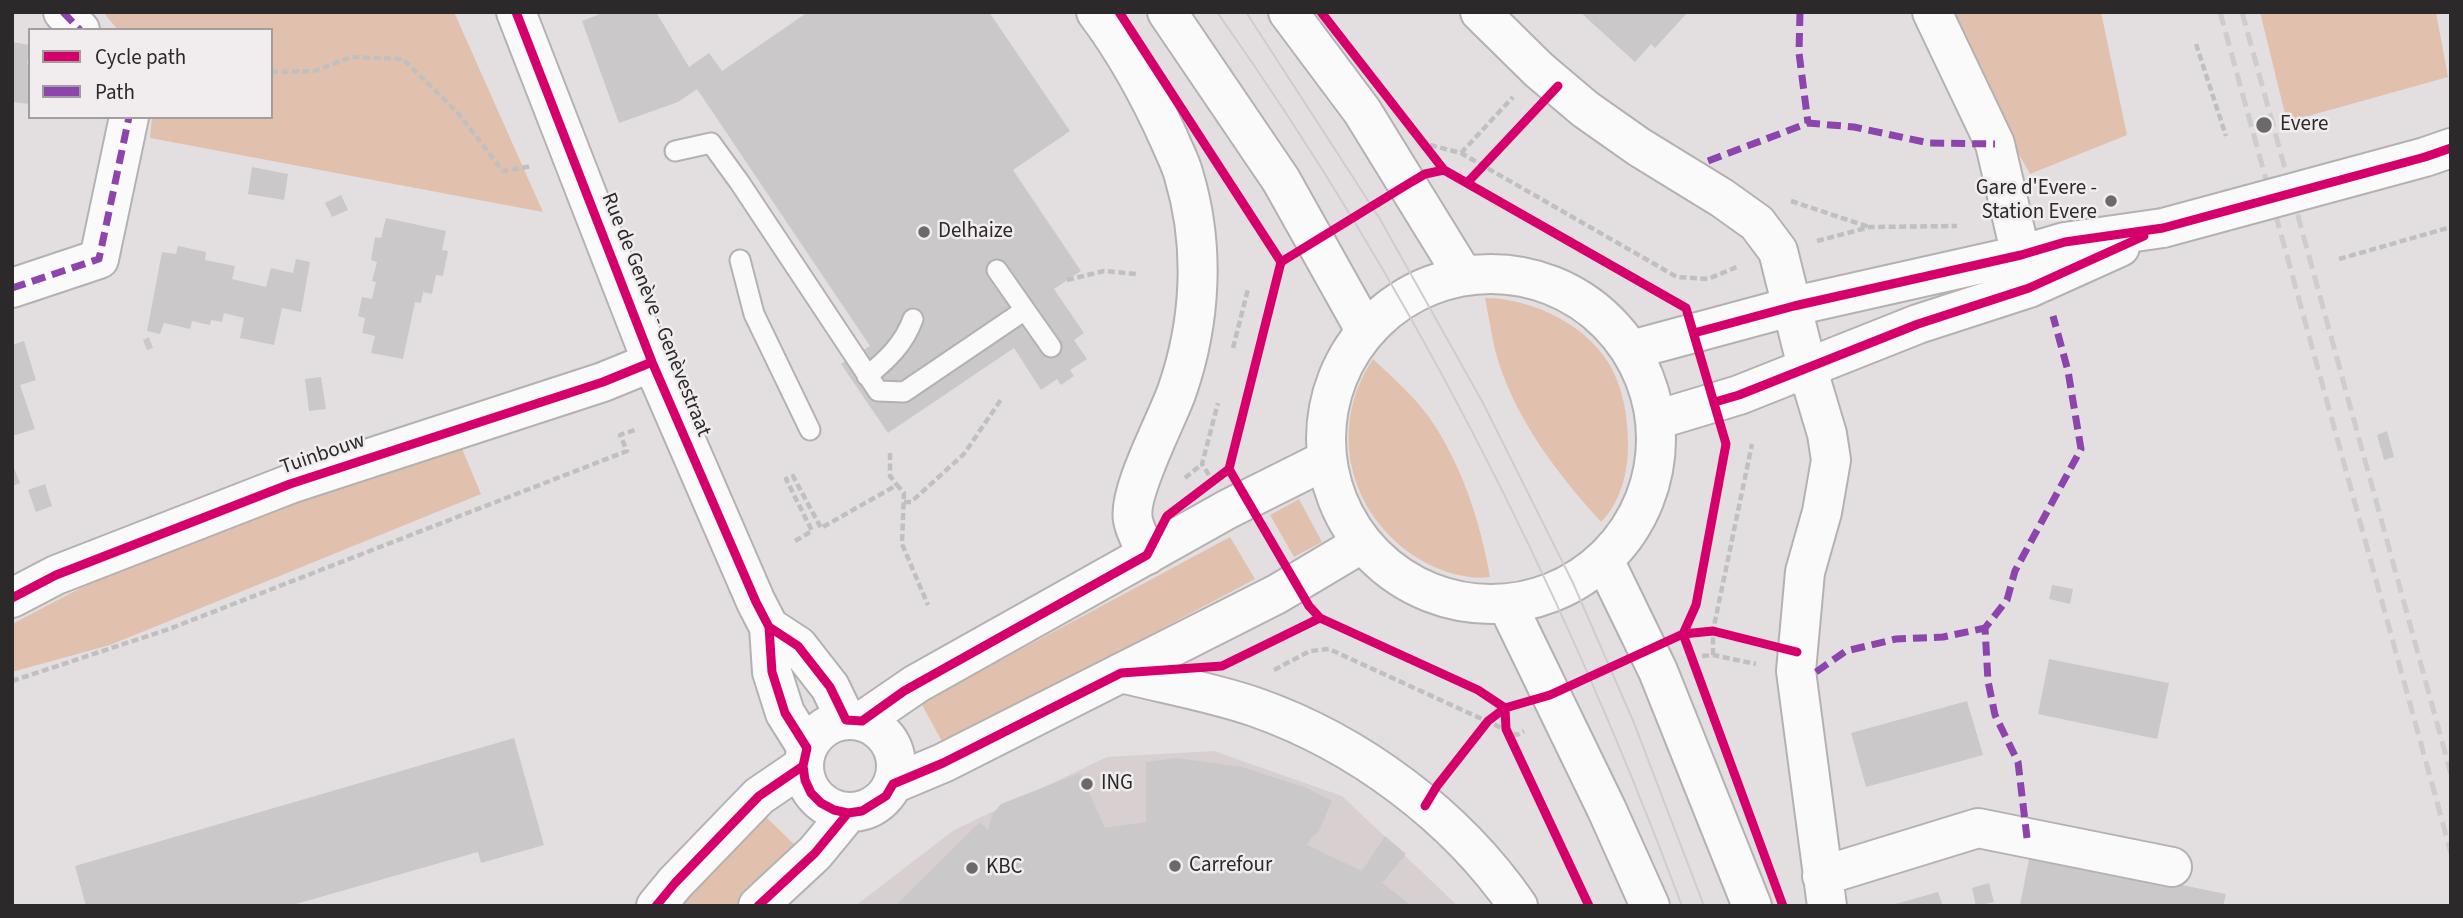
<!DOCTYPE html>
<meta charset="utf-8">
<style>
body{margin:0}
#map{position:relative;width:2463px;height:918px;overflow:hidden;background:#e3dfe1;font-family:"Source Sans 3",sans-serif}
canvas{display:block}
.frame{position:absolute;inset:0;border:14px solid #2b2929;pointer-events:none}
.legend{position:absolute;left:28px;top:28px;width:245px;height:91px;box-sizing:border-box;background:#f1eced;border:2px solid #a29e9f;margin:0;padding:9px 12px;list-style:none;font-size:21px;color:#2b2929}
.legend li{display:flex;align-items:center;gap:14px;height:35px}
.legend b{width:35px;border:2px solid #a29e9f}
</style>
<div id="map">
<canvas width="2463" height="918"></canvas>
<div class="frame"></div>
<ul class="legend">
<li><b style="height:9px;background:#d6006c"></b>Cycle path</li>
<li><b style="height:9px;background:#8e44ad"></b>Path</li>
</ul>
</div>
<script>
const g = document.querySelector('canvas').getContext('2d');
g.lineJoin = 'round';
function fillPath(path, color) {
  g.fillStyle = color;
  g.fill(path, 'evenodd');
}
function strokePath(path, color, width, dash) {
  g.strokeStyle = color;
  g.lineWidth = width;
  g.lineCap = dash ? 'butt' : 'round';
  g.setLineDash(dash || []);
  g.stroke(path);
}
function label(font, color, halo, rows, align = 'center') {
  g.font = font + ' "Source Sans 3",sans-serif';
  g.lineWidth = 5;
  g.setLineDash([]);
  g.textBaseline = 'middle';
  g.strokeStyle = halo;
  g.fillStyle = color;
  for (const [text, x, y, turn = 0] of rows) {
    g.save();
    g.translate(x, y);
    g.rotate((+turn || 0) * Math.PI / 180);
    g.textAlign = isNaN(turn) ? turn : align;
    if (halo) g.strokeText(text, 0, 0);
    g.fillText(text, 0, 0);
    g.restore();
  }
}
fillPath(new Path2D(`
 M 1214,751 L 1342,796 L 1458,906 L 855,906 L 954,830 L 1107,757 Z`), '#d8cfd1');
fillPath(new Path2D(`
 M 103,12 L 454,12 L 543,212 L 150,138 L 152,117 L 271,117 L 271,30 L 118,30 Z
 M 1939,12 L 2101,12 L 2127,135 L 2030,174 Z
 M 2260,12 L 2436,12 L 2448,77 L 2287,122 Z
 M 1485,298 C 1533,298 1593,327 1614,373 C 1625,397 1628,422 1628,447 C 1628,473 1620,503 1601,522 C 1555,471 1511,414 1494,346 C 1491,330 1488,314 1485,298 Z
 M 1373,359 C 1392,377 1413,395 1429,417 C 1462,465 1480,520 1490,577 C 1470,580 1446,573 1428,564 C 1352,524 1324,432 1373,359 Z
 M 460,444 L 481,494 L 110,645 L 12,672 L 12,624 L 115,570 L 286,500 Z
 M 1299,499 L 1322,542 L 1294,557 L 1270,515 Z
 M 1230,537 L 1255,579 L 944,745 L 921,703 Z
 M 762,813 L 798,848 L 738,906 L 668,906 Z`), '#e1c1ae');
fillPath(new Path2D(`
 M 605,12 L 656,12 L 689,67 L 709,53 L 722,71 L 808,12 L 989,12 L 1070,131 L 1013,170 L 1081,271 L 1054,289 L 1084,333 L 1074,340 L 1087,359 L 1070,370 L 1074,376 L 1061,385 L 1057,379 L 1041,390 L 1014,348 L 888,433 L 841,364 L 870,346 L 697,89 L 678,102 L 619,123 L 582,21 Z
 M 1580,12 L 1688,12 L 1655,48 L 1651,44 L 1635,62 Z
 M 12,42 L 30,45 L 27,64 L 30,65 L 30,104 L 12,102 Z
 M 252,167 L 288,174 L 284,200 L 248,194 Z
 M 341,195 L 348,210 L 332,217 L 325,203 Z
 M 386,218 L 446,231 L 442,250 L 448,251 L 443,276 L 436,275 L 432,294 L 423,292 L 421,303 L 415,302 L 403,359 L 371,353 L 375,336 L 362,333 L 365,318 L 358,316 L 362,297 L 372,299 L 376,282 L 372,281 L 377,262 L 371,260 L 375,237 L 381,238 Z
 M 178,246 L 206,252 L 205,260 L 235,266 L 232,279 L 266,287 L 271,268 L 293,273 L 296,259 L 310,262 L 301,312 L 282,308 L 274,345 L 240,338 L 244,318 L 224,313 L 222,322 L 211,320 L 210,325 L 192,321 L 190,329 L 164,323 L 160,334 L 147,331 L 162,252 L 176,254 Z
 M 149,337 L 153,348 L 147,350 L 143,340 Z
 M 24,341 L 36,380 L 20,385 L 35,429 L 12,436 L 12,345 Z
 M 321,377 L 326,409 L 309,411 L 305,379 Z
 M 2387,431 L 2394,457 L 2384,460 L 2377,435 Z
 M 12,463 L 20,483 L 12,486 Z
 M 45,484 L 52,506 L 36,512 L 28,490 Z
 M 2052,585 L 2073,589 L 2070,604 L 2049,599 Z
 M 2049,659 L 2169,683 L 2157,739 L 2038,714 Z
 M 1967,701 L 1983,755 L 1866,787 L 1851,733 Z
 M 514,738 L 544,845 L 481,863 L 478,852 L 289,906 L 86,906 L 75,866 Z
 M 1176,758 L 1242,767 L 1307,788 L 1332,801 L 1319,831 L 1311,838 L 1307,845 L 1362,871 L 1385,836 L 1406,854 L 1382,883 L 1412,906 L 895,906 L 980,822 L 988,831 L 992,815 L 1001,804 L 1080,773 L 1105,828 L 1146,822 L 1146,762 Z
 M 2030,854 L 2226,894 L 2223,906 L 2020,905 Z
 M 1989,883 L 1994,902 L 1976,906 L 1972,888 Z
 M 1938,892 L 1943,906 L 1892,906 L 1892,905 Z`), '#cbc8c9');
const service = new Path2D(`
 M 675,151 L 711,143 L 740,183 L 878,391 L 904,392 L 1025,310 L 997,270
 M 740,260 L 754,314 L 810,430
 M 1025,310 L 1051,347
 M 867,376 C 887,360 904,344 913,319`);
const minor = new Path2D(`
 M 63,12 L 80,30
 M 516,12 L 652,362 L 756,602 L 769,627 L 772,672 L 785,713 L 807,748
 M 1096,12 C 1126,52 1150,96 1170,141 C 1175,153 1181,164 1184,176 C 1205,246 1201,322 1177,391 C 1167,420 1127,493 1133,520 C 1135,532 1143,544 1147,555
 M 1480,12 L 1539,70 L 1585,109 L 1639,147 L 1722,198 L 1757,223 L 1778,251 L 1807,367 L 1827,434 L 1831,460 L 1822,512 L 1805,572 L 1796,671 L 1827,906
 M 1932,12 L 1995,144 L 2028,286
 M 12,288 L 99,259 L 129,117
 M 12,598 L 56,575 L 290,484 L 603,382 L 652,362
 M 769,627 L 798,646 L 830,687 L 846,720
 M 1121,673 C 1165,684 1212,692 1255,707 C 1358,743 1456,816 1518,906
 M 1822,876 L 1978,828 L 2172,867`);
const tertiary = new Path2D(`
 M 2425,157 L 2451,148
 M 1631,350 L 1794,306 L 2021,255 L 2065,242 L 2163,228
 M 1656,420 L 1739,395 L 1918,324 L 2029,288 L 2120,247
 M804 766a46 46 0 1 1 92 0a46 46 0 1 1-92 0Z
 M 862,721 L 916,684 L 1228,509 L 1326,460
 M 893,784 L 943,763 L 1277,594 L 1361,544
 M 656,906 L 675,883 L 759,796 L 803,766
 M 758,906 L 815,853 L 848,813`);
const primary = new Path2D(`
 M 1167,12 L 1281,180 L 1365,330
 M 1288,12 L 1362,111 L 1463,275
 M1326 439a165 165 0 1 1 330 0a165 165 0 1 1-330 0Z
 M 1604,560 L 1658,671 L 1752,906
 M 1507,604 L 1607,810 L 1650,906`);
strokePath(service, '#b4b1b3', 23);
strokePath(minor, '#b4b1b3', 42);
strokePath(tertiary, '#b4b1b3', 42);
strokePath(primary, '#b4b1b3', 42);
strokePath(new Path2D(`
 M 2196,44 L 2226,136
 M 271,72 L 314,71 L 352,57 L 403,59 L 457,112 L 503,171 L 532,166
 M 1430,145 L 1461,153 L 1677,277 L 1708,279 L 1739,266
 M 1461,153 L 1513,97
 M 1791,201 L 1869,227
 M 1817,241 L 1870,227 L 1957,226
 M 2339,259 L 2451,227
 M 1067,280 L 1104,271 L 1137,274
 M 1233,348 L 1248,289
 M 890,453 L 890,476 L 897,485
 M 1209,475 L 1202,464 L 1218,403
 M 1185,478 L 1202,464
 M 904,502 L 911,502 L 964,454 L 1002,398
 M 795,541 L 812,531 L 786,479 L 793,476 L 821,528 L 897,485 L 904,493 L 902,544 L 928,605
 M 1713,655 L 1713,631 L 1752,444
 M 1702,656 L 1713,655 L 1756,664
 M 1274,670 L 1310,651 L 1329,649 L 1517,735 L 1524,731
 M 12,681 L 169,629 L 627,451 L 620,435 L 638,429`), '#c0c0c0', 4.5, [7, 3.5]);
strokePath(service, '#fbfafa', 19);
strokePath(minor, '#fbfafa', 38);
strokePath(tertiary, '#fbfafa', 38);
strokePath(primary, '#fbfafa', 38);
strokePath(new Path2D(`
 M 1217,12 C 1412,287 1564,590 1682,906
 M 1246,12 L 1380,219 L 1483,403 L 1573,583 L 1634,723 L 1704,906`), '#cecccd', 2);
strokePath(new Path2D(`
 M 2220,12 L 2451,853
 M 2242,12 L 2451,774`), '#cecccd', 5, [14, 7]);
const tertiaryBridge = new Path2D(`
 M 2163,228 L 2425,157`);
strokePath(tertiaryBridge, '#b4b1b3', 42, []);
strokePath(tertiaryBridge, '#fbfafa', 38);
strokePath(new Path2D(`
 M 63,12 L 80,30
 M 1800,12 L 1799,53 L 1808,123
 M 1708,161 L 1808,123 L 1854,127 L 1929,143 L 1995,144
 M 12,288 L 99,259 L 129,117
 M 1816,672 L 1846,651 L 1896,639 L 1943,637 L 1985,628
 M 2027,838 L 2018,762 L 1995,715 L 1988,681 L 1985,628 L 2007,600 L 2015,571 L 2081,449 L 2068,371 L 2053,316`), '#8e44ad', 7, [14, 7]);
strokePath(new Path2D(`
 M 516,12 L 652,362 L 756,602 L 769,627 L 772,672 L 785,713 L 807,748 L 803,766 L 805,780 L 811,793 L 821,803 L 834,810 L 848,813 L 862,811 L 886,796 L 893,784 L 943,763 L 1121,673 L 1222,666 L 1320,618
 M 1119,12 L 1281,262
 M 1321,12 L 1444,170 L 1686,308 L 1726,444 L 1696,605 L 1683,634 L 1783,906
 M 1467,183 L 1558,86
 M 1694,333 L 1794,306 L 2021,255 L 2065,242 L 2163,228 L 2425,157 L 2451,148
 M 1715,402 L 1739,395 L 1918,324 L 2029,288 L 2144,236
 M 1229,469 L 1309,606 L 1320,618 L 1478,690 L 1505,708
 M 12,598 L 56,575 L 290,484 L 603,382 L 652,362
 M 769,627 L 798,646 L 830,687 L 846,720 L 862,721 L 904,691 L 1147,555 L 1167,516 L 1229,469 L 1281,262 L 1408,184 L 1425,174 L 1444,170
 M 1505,708 L 1506,729 L 1589,906
 M 1425,806 L 1437,786 L 1488,721 L 1505,708 L 1550,695 L 1683,634 L 1713,631 L 1797,652
 M 656,906 L 675,883 L 759,796 L 803,766
 M 758,906 L 815,853 L 848,813`), '#d6006c', 9);
for (const [x, y, r, color] of [
 [2264,125,9,"#6b6969"],
 [2111,201,7,"#6b6969"],
 [924,232,7,"#6b6969"],
 [1087,784,7,"#6b6969"],
 [1175,866,7,"#6b6969"],
 [972,868,7,"#6b6969"]
]) {
  const dot = new Path2D();
  dot.arc(x, y, r, 0, 2 * Math.PI);
  g.fillStyle = color;
  g.fill(dot);
  strokePath(dot, '#f1eced', 2.5);
}
label('21px', '#2b2929', '#f1eced', [
 ["Evere",2280,125],
 ["Gare d'Evere -",2097,189,"right"],
 ["Station Evere",2097,213,"right"],
 ["Delhaize",938,232],
 ["ING",1101,784],
 ["Carrefour",1189,866],
 ["KBC",986,868]
], 'left');
label('21px', '#2b2929', '#f1eced', [
 ["Rue de Genève - Genèvestraat",655,315,68],
 ["Tuinbouw",323,455,-19]
]);
</script>
